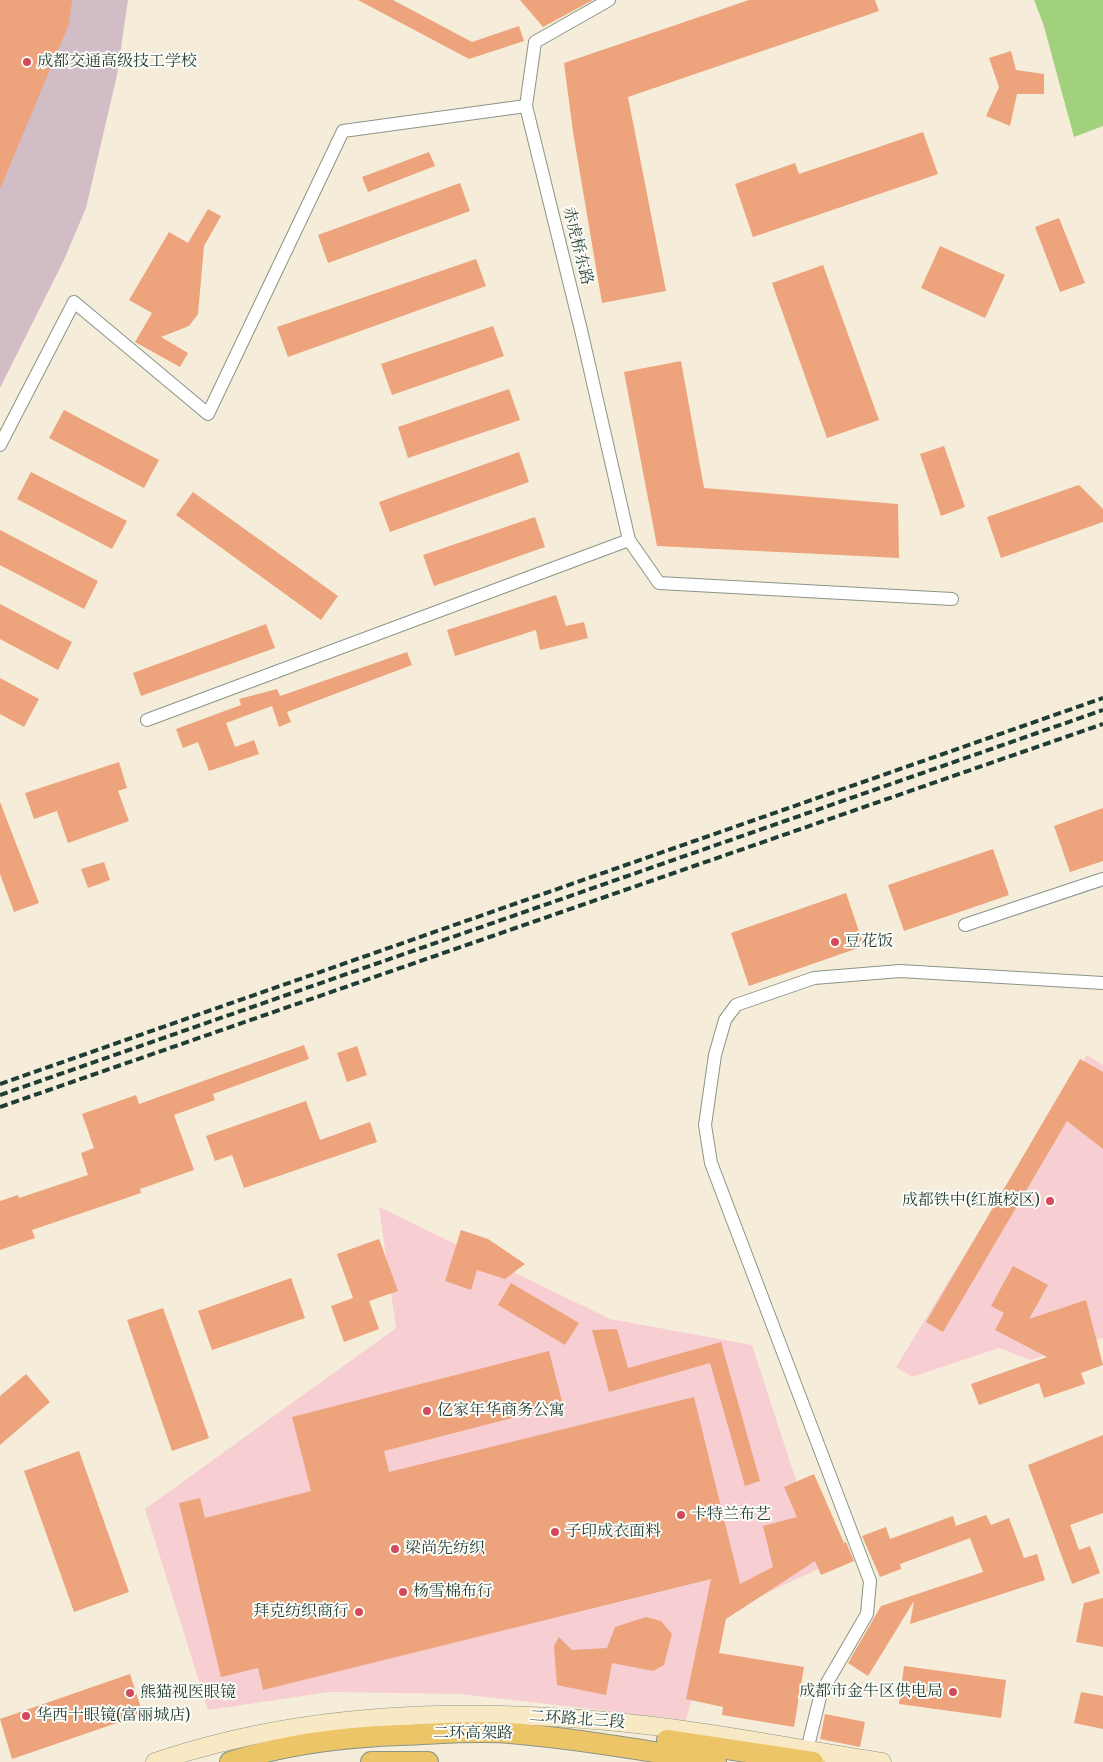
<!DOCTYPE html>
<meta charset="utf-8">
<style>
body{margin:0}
canvas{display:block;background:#f5edda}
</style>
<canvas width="1103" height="1762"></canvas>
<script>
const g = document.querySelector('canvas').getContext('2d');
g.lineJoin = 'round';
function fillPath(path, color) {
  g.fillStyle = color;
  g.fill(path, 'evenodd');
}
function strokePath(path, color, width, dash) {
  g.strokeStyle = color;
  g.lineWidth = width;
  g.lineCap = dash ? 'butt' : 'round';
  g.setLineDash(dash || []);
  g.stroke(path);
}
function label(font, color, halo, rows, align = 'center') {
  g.font = font + ' "Gentium Book Plus","Noto Serif SC",serif';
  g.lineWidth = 4;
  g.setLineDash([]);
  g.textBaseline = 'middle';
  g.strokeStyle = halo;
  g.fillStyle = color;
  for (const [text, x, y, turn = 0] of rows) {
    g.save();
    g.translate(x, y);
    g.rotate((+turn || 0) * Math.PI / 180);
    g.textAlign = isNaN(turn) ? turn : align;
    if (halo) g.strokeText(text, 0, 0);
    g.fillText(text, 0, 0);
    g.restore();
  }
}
fillPath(new Path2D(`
 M 1087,1055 L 1103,1065 L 1103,1338 L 1030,1360 L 999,1348 L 912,1377 L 896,1367 Z
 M 379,1207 L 610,1319 L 752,1345 L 824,1566 L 715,1618 L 686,1720 L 460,1694 L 330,1692 L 208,1710 L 145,1509 L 396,1328 Z`), '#f7cfd3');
fillPath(new Path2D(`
 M 0,0 L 128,0 L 117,75 L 86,208 L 63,262 L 0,388 Z`), '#d2bdc7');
fillPath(new Path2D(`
 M 1034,0 L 1103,0 L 1103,126 L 1074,137 L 1043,23 Z`), '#a2d17e');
fillPath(new Path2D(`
 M 0,0 L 72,0 L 69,24 L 0,189 Z
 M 358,0 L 393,0 L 472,42 L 519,26 L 524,41 L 469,59 Z
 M 520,0 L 593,0 L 543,27 Z
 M 749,0 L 875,0 L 879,11 L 628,97 L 666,291 L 602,303 L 573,132 L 564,63 Z
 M 1011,51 L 1016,70 L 1044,74 L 1044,94 L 1017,94 L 1010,126 L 986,116 L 999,87 L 989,58 Z
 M 923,132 L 938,174 L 753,237 L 735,184 L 795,163 L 799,174 Z
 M 429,152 L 435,166 L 368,192 L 362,177 Z
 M 460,183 L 470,211 L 328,263 L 318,235 Z
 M 208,209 L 221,216 L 204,246 L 198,314 L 189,326 L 161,337 L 188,353 L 180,367 L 135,342 L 152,313 L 129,300 L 169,232 L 188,243 Z
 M 1059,218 L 1085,283 L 1060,292 L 1035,227 Z
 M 940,246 L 1005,275 L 985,318 L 921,288 Z
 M 476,259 L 486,286 L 288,357 L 277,327 Z
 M 823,265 L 879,420 L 827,438 L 772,283 Z
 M 493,326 L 504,356 L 392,395 L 381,364 Z
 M 681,361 L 704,488 L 898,504 L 899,558 L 657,546 L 624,372 Z
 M 509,389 L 520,420 L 408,458 L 398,427 Z
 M 64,410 L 159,460 L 144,488 L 49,438 Z
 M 944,446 L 965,507 L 941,516 L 920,454 Z
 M 519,452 L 529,482 L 390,532 L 379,502 Z
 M 31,472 L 127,521 L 112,549 L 17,499 Z
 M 1079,485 L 1103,509 L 1103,522 L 1001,558 L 987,517 Z
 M 193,492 L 338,596 L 321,620 L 176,515 Z
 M 535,517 L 545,547 L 434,586 L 423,555 Z
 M 0,530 L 98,581 L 84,609 L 0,565 Z
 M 556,595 L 566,626 L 584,622 L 588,638 L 540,650 L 536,630 L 455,656 L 447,630 Z
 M 0,604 L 72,642 L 58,670 L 0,639 Z
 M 266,624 L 275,648 L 141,696 L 133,673 Z
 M 407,652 L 412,665 L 287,712 L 291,722 L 279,727 L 272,706 L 226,723 L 235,747 L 254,740 L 259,754 L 209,771 L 198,742 L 183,748 L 176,729 L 241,705 L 239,699 L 277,689 L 280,696 Z
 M 0,678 L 39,699 L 24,727 L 0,714 Z
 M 119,762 L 127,788 L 118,791 L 129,821 L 68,843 L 57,811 L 34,819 L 25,793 Z
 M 0,802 L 39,903 L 14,912 L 0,874 Z
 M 1103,808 L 1103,861 L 1070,872 L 1054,826 Z
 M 993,849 L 1009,895 L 904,931 L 888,885 Z
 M 104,862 L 110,880 L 88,888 L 81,869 Z
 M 846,893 L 864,946 L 749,986 L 731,933 Z
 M 304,1045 L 309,1059 L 213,1094 L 215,1100 L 174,1115 L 194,1170 L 140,1189 L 141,1193 L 32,1230 L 35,1238 L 0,1250 L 0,1201 L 18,1195 L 19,1198 L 88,1175 L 81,1153 L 94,1148 L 82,1114 L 136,1095 L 139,1104 Z
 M 357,1046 L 367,1075 L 347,1082 L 337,1053 Z
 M 1080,1059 L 1103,1072 L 1103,1149 L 1067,1121 L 943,1332 L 926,1322 Z
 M 306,1101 L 320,1140 L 370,1122 L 377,1142 L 244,1188 L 232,1155 L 215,1161 L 206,1136 Z
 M 461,1230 L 488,1239 L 525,1264 L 505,1279 L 477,1270 L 471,1290 L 445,1281 Z
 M 379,1239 L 398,1291 L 369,1301 L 379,1329 L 344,1342 L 331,1306 L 353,1298 L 337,1254 Z
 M 1013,1266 L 1048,1285 L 1029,1319 L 1086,1300 L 1103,1365 L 1081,1373 L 1085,1384 L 1044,1398 L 1039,1383 L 979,1405 L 971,1384 L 1047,1357 L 995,1330 L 1004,1313 L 991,1306 Z
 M 291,1278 L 305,1318 L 212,1350 L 198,1311 Z
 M 511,1283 L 579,1323 L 565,1345 L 498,1305 Z
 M 163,1308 L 209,1438 L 172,1451 L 127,1320 Z
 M 617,1329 L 628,1368 L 721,1342 L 760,1481 L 745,1486 L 710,1363 L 609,1392 L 592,1330 Z
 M 549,1351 L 563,1405 L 384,1451 L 389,1472 L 694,1397 L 740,1584 L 773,1567 L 763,1526 L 797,1517 L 784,1487 L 814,1474 L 844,1543 L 846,1542 L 854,1561 L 821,1575 L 815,1561 L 726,1619 L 719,1653 L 804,1667 L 794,1727 L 722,1715 L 723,1707 L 686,1699 L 711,1579 L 263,1690 L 258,1668 L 221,1677 L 179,1503 L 200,1498 L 205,1518 L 311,1491 L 292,1417 Z
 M 26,1374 L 50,1402 L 0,1445 L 0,1396 Z
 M 1103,1435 L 1103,1513 L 1070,1525 L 1079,1550 L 1090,1546 L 1100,1573 L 1072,1584 L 1028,1465 Z
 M 79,1451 L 129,1592 L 74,1612 L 24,1471 Z
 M 986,1515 L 991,1525 L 1009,1518 L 1024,1558 L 1037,1554 L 1045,1580 L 910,1624 L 914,1601 L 868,1676 L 848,1663 L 881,1606 L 983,1572 L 970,1538 L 900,1564 L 901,1569 L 880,1577 L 862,1536 L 886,1527 L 890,1539 L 953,1516 L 956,1526 Z
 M 1103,1598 L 1103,1647 L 1076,1642 L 1084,1603 Z
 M 646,1617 L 661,1621 L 672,1634 L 664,1665 L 653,1671 L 612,1663 L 606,1695 L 557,1685 L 554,1646 L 559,1637 L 572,1650 L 607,1648 L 615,1627 Z
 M 904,1666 L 1006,1680 L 1001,1718 L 899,1704 Z
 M 130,1674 L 143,1714 L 12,1759 L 0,1719 Z
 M 1081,1692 L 1103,1696 L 1103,1729 L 1074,1723 Z
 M 825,1714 L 865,1722 L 860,1747 L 820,1739 Z`), '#eda37b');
const minor = new Path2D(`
 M 609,0 L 535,42 L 526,106 L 581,330 L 629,540 L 659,583 L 952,599
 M 0,445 L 74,302 L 208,414 L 343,131 L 526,106
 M 147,720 L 629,540
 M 965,925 L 1103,879
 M 807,1750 L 821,1693 L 867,1614 L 870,1581 L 711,1163 L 705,1125 L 715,1055 L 725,1020 L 736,1005 L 814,978 L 900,971 L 1103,983`);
const secondary = new Path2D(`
 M 155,1762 C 298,1713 456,1707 606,1721 C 698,1729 791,1748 882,1762`);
const trunk = new Path2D(`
 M 667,1740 L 813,1762
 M 230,1762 C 285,1744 343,1737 401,1735 C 437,1734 474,1730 510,1733 C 580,1739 648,1751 716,1762
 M 371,1762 L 428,1762`);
strokePath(minor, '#8a9587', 14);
strokePath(secondary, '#8a9587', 19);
strokePath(trunk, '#8a9587', 22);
strokePath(minor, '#fff', 12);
strokePath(secondary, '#f8e8c3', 18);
strokePath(trunk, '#edc569', 20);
strokePath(new Path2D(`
 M 0,1084 L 1103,698
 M 0,1095 L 1103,710
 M 0,1107 L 1103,724`), '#1f3d34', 4, [8, 4]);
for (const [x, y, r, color] of [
 [27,62,5,"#d1495b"],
 [835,942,5,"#d1495b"],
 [1050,1201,5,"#d1495b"],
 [427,1411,5,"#d1495b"],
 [681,1515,5,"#d1495b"],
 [555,1532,5,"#d1495b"],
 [395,1549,5,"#d1495b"],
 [403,1592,5,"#d1495b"],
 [359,1612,5,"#d1495b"],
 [953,1692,5,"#d1495b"],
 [130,1693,5,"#d1495b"],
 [26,1716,5,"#d1495b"]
]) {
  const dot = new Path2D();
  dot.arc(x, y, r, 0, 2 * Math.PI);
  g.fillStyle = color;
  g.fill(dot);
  strokePath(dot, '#fdfcf7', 2);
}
label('16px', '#1f3d34', '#fdfcf7', [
 ["成都交通高级技工学校",37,62],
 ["豆花饭",845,942],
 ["成都铁中(红旗校区)",1040,1201,"right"],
 ["亿家年华商务公寓",437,1411],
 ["卡特兰布艺",691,1515],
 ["子印成衣面料",565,1532],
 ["梁尚先纺织",405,1549],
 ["杨雪棉布行",413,1592],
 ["拜克纺织商行",349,1612,"right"],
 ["成都市金牛区供电局",943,1692,"right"],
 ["熊猫视医眼镜",140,1693],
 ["华西十眼镜(富丽城店)",36,1716]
], 'left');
label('16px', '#1f3d34', '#fdfcf7', [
 ["赤虎桥东路",577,246,76],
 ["二环路北三段",577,1720,4],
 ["二环高架路",473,1734]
]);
</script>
